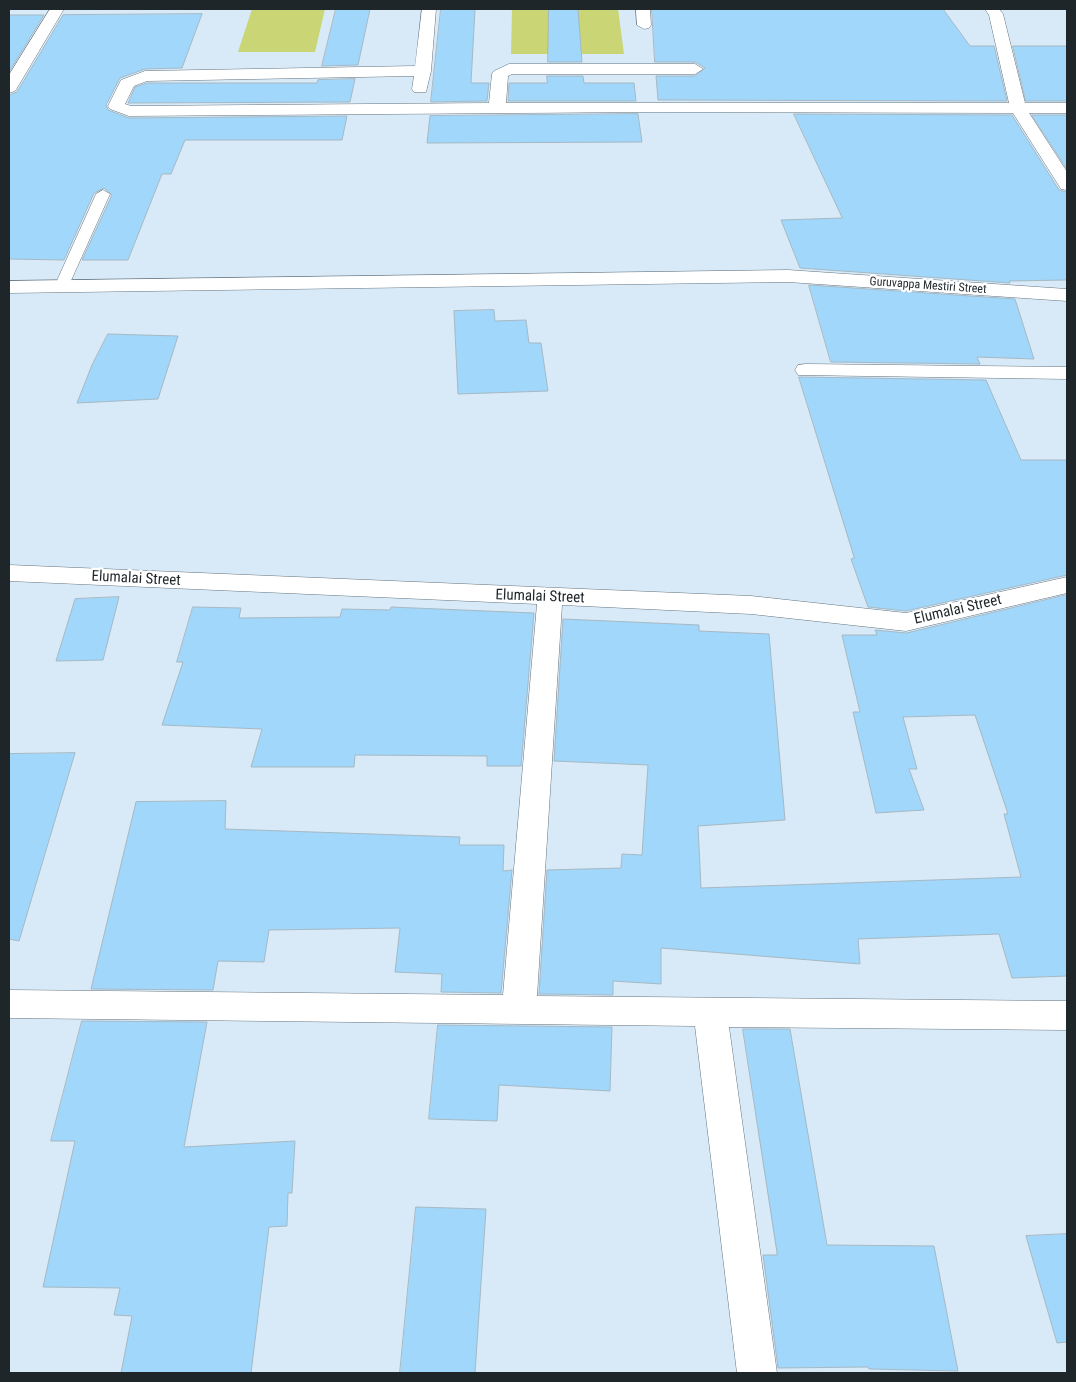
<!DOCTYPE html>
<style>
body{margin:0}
#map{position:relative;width:1076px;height:1382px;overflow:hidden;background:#d8eaf7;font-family:"Roboto Condensed",sans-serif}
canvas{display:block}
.frame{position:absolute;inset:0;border:10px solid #1f262a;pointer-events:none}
</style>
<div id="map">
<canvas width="1076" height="1382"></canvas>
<div class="frame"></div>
</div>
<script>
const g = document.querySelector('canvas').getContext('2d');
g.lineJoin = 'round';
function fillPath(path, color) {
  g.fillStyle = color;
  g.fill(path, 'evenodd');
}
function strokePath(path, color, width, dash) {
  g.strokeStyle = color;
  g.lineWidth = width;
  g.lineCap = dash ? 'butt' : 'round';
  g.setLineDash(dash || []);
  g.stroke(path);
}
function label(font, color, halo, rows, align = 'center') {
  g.font = font + ' "Roboto Condensed",sans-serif';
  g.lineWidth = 4.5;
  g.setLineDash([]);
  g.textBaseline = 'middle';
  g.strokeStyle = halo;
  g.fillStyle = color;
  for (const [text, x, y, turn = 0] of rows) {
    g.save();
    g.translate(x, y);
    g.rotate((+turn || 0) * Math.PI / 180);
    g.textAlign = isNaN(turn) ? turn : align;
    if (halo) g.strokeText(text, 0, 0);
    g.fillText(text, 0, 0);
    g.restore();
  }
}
fillPath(new Path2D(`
 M 252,9 L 325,9 L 315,52 L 238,52 Z
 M 512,9 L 618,9 L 624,54 L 511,54 Z`), '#cad576');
const building = new Path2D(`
 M 336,9 L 370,9 L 358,65 L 322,66 Z
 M 441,9 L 475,9 L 471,83 L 489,83 L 487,101 L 431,102 Z
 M 549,9 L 578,9 L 582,62 L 548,62 Z
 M 652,9 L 943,9 L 970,46 L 994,46 L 1007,101 L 658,100 L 656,76 L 695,76 L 705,68 L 695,62 L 655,62 Z
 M 202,14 L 182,68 L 145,69 L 120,78 L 106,105 L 108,110 L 129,118 L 347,116 L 342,140 L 185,140 L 171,174 L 162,174 L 128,260 L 82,260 L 112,195 L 104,188 L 94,193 L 64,260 L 9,259 L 9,95 L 17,92 L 63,15 Z
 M 9,15 L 44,15 L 9,72 Z
 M 1013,46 L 1067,46 L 1067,101 L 1026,101 Z
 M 547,76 L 583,76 L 584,83 L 634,83 L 636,101 L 508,101 L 509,83 L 547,83 Z
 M 355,79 L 350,102 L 128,103 L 135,87 L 147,83 L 317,83 L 318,80 Z
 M 638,114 L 642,142 L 427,143 L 430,116 Z
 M 794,114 L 1012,115 L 1059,190 L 1067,192 L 1067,280 L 1009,281 L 1010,283 L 800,268 L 781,220 L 842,218 Z
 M 1032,115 L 1067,115 L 1067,169 Z
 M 809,285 L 1015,299 L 1034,359 L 977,357 L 980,364 L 831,362 Z
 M 494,310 L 495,321 L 526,320 L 529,343 L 541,343 L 548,391 L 458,394 L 454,311 Z
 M 108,334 L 178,336 L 158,399 L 77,403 L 92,365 Z
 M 799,377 L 986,380 L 1021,460 L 1067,460 L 1067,575 L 906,611 L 868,607 L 851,559 L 854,558 Z
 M 1067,595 L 1067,976 L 1012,978 L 999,934 L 858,939 L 860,964 L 661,948 L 661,984 L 613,981 L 613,995 L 539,994 L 547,870 L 621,868 L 622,854 L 642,855 L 648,765 L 554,761 L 563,619 L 699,625 L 699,631 L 769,634 L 785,820 L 698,826 L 701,888 L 1021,877 L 1004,814 L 1008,814 L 975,715 L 903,717 L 917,769 L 909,769 L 924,810 L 876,813 L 853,712 L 860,712 L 842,635 L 877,635 L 875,630 L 906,633 Z
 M 119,597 L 103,660 L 56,661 L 75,599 Z
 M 193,607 L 241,608 L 239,618 L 340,617 L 342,609 L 390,610 L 391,607 L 534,613 L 521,766 L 487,766 L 487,756 L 355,755 L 354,767 L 251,767 L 262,729 L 162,725 L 183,662 L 177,662 Z
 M 75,753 L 19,941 L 9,939 L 9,754 Z
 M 226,801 L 225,829 L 460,837 L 459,845 L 504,845 L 503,871 L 512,870 L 501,993 L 441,992 L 442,974 L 395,972 L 400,928 L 269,930 L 264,962 L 218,961 L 213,990 L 91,989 L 136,802 Z
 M 82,1021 L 207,1022 L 184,1147 L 295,1141 L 292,1193 L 288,1193 L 287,1226 L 269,1227 L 251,1373 L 121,1373 L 132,1316 L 114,1315 L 120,1288 L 43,1287 L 75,1141 L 51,1141 Z
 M 438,1025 L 612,1027 L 610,1091 L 499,1085 L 497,1121 L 429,1119 Z
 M 743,1029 L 790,1029 L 827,1245 L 934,1246 L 958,1371 L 869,1369 L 868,1367 L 778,1368 L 763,1255 L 777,1255 Z
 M 416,1207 L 486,1209 L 475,1373 L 400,1373 Z
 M 1067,1234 L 1067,1342 L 1057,1343 L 1026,1236 Z`);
fillPath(building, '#a0d7fa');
strokePath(building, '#a6b8c3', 1);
const lane = new Path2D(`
 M 103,190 L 110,194 L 69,285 L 62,289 L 57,288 L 55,285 L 96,194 Z`);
const street = new Path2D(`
 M 50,9 L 64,9 L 17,88 L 15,91 L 9,93 L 9,75 Z
 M 422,9 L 436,9 L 431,71 L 426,92 L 414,92 L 412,89 L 414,76 L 147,81 L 134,86 L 125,104 L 131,106 L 489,103 L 492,74 L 494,71 L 509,64 L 695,64 L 703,69 L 695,74 L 512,74 L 508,76 L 506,103 L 1009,103 L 989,15 L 985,9 L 999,9 L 1003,14 L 1025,103 L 1067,103 L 1067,113 L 1029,113 L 1067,172 L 1067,190 L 1061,189 L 1013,113 L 650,112 L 129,116 L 110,109 L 108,106 L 121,80 L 145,71 L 415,66 Z
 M 636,9 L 650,9 L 651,25 L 649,28 L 644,29 L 637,25 Z
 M 788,270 L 1067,289 L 1067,301 L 788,282 L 9,293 L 9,281 Z
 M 806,364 L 1067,367 L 1067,379 L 798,375 L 795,370 L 798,365 Z
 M 9,565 L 751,596 L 906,613 L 1067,577 L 1067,593 L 906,631 L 751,614 L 562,605 L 537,996 L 1067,1001 L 1067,1030 L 729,1027 L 777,1373 L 737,1373 L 695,1026 L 9,1018 L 9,990 L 503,995 L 537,604 L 9,581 Z`);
strokePath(lane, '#657580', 1);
strokePath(street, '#657580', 1);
fillPath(lane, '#fff');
fillPath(street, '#fff');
label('12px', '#1f262a', '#fff', [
 ["Guruvappa Mestiri Street",928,286,4]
]);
label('15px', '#1f262a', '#fff', [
 ["Elumalai Street",136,579,3],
 ["Elumalai Street",540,597,2],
 ["Elumalai Street",958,610,-13]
]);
</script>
